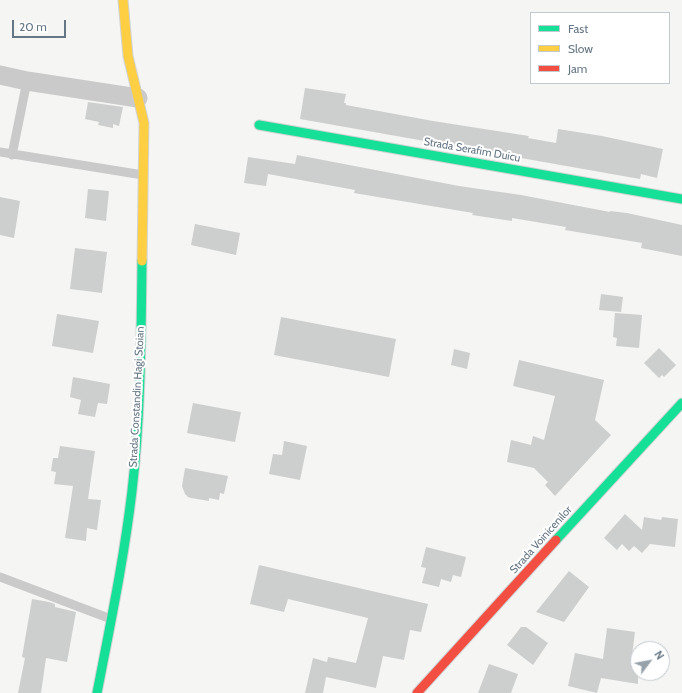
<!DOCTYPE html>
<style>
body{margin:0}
#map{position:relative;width:682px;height:693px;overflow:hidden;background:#f5f5f3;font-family:Cabin,sans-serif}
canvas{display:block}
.legend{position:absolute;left:530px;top:12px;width:140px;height:72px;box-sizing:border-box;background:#fff;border:1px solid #c1c8ce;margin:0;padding:5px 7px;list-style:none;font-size:12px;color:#657684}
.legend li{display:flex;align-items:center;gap:8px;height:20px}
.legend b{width:20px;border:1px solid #c1c8ce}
.north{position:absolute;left:630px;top:641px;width:40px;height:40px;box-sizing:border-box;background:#fff;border:1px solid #c1c8ce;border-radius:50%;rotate:58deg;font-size:11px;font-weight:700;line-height:16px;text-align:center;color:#657684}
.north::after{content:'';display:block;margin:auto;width:14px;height:18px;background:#97a2ab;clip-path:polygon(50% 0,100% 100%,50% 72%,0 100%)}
.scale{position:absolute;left:12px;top:20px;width:54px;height:18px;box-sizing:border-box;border:2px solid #657684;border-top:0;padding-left:5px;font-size:12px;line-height:14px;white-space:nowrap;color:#657684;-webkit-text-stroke:3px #fff;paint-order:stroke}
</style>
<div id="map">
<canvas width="682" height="693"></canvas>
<ul class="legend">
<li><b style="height:5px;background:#16e098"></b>Fast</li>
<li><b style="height:5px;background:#ffcf43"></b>Slow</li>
<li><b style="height:5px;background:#f24e42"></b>Jam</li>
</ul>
<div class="north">N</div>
<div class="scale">20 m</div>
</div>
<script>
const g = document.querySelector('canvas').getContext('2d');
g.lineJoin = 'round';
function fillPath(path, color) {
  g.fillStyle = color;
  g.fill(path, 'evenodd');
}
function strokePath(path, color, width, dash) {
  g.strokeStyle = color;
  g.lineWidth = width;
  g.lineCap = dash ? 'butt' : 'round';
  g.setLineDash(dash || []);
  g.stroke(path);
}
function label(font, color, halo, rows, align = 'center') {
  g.font = font + ' Cabin,sans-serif';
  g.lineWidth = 4;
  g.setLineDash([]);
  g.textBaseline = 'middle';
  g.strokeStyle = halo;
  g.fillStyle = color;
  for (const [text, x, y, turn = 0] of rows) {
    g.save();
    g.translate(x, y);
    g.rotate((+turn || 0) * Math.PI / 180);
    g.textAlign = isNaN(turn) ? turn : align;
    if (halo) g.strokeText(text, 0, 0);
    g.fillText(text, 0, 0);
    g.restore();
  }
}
fillPath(new Path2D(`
 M 305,88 L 346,94 L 344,103 L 346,103 L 346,105 L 433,121 L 529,136 L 528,138 L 556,143 L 558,129 L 602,136 L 663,149 L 657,178 L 641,174 L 640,179 L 300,119 Z
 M 88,102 L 123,107 L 119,126 L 113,124 L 113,128 L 98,125 L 99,122 L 85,119 Z
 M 297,155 L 459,186 L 521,195 L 610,212 L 610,211 L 627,213 L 682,225 L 682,256 L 641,248 L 642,243 L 565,230 L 566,227 L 512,218 L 512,221 L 472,215 L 473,213 L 354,193 L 355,190 L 268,174 L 266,186 L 244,183 L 248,157 L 295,164 Z
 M 88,189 L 109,191 L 106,221 L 85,218 Z
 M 0,197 L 20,201 L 14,238 L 0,235 Z
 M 195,224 L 240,233 L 236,255 L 191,245 Z
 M 75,248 L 107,252 L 102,293 L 70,289 Z
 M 601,294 L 623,297 L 621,312 L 599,310 Z
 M 615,313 L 642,315 L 639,348 L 616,346 L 617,338 L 613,337 Z
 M 57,314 L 99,321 L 93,353 L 52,346 Z
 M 281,317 L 396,339 L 389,377 L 274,355 Z
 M 659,348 L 676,365 L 664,377 L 662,375 L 659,378 L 644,363 Z
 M 454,349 L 470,353 L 467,369 L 451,365 Z
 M 519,360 L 604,380 L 595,420 L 611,435 L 555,496 L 545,485 L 548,482 L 534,468 L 507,462 L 511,440 L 531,445 L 533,436 L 544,440 L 555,396 L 513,386 Z
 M 73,377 L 110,384 L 107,404 L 98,403 L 95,417 L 78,414 L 81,400 L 70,397 Z
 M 193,403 L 241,412 L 235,442 L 187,433 Z
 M 284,441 L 307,446 L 300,480 L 269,474 L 273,454 L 282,455 Z
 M 60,446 L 95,451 L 88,499 L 101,500 L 97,530 L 87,528 L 86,541 L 65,538 L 73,486 L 54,484 L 56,472 L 51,471 L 53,458 L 58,458 Z
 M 185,468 L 228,476 L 224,494 L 220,493 L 219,500 L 209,498 L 209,501 L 191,498 L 188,497 L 185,494 L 182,486 Z
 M 625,514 L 642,530 L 644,517 L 661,520 L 662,517 L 678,519 L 675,547 L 650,544 L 642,553 L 634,546 L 629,551 L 622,544 L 617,550 L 604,538 Z
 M 426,547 L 466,557 L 461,577 L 453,575 L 451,582 L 441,579 L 439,587 L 422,583 L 426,568 L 421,567 Z
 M 259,565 L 428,604 L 421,632 L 410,630 L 404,660 L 383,656 L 376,688 L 326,677 L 323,693 L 305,693 L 313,658 L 327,662 L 328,657 L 356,663 L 368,618 L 288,599 L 284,612 L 250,604 Z
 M 569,571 L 589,587 L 564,622 L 536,612 Z
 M 32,599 L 49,602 L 55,604 L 55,607 L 76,612 L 67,662 L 46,658 L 41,693 L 18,693 L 25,658 L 22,657 Z
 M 521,627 L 526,627 L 548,643 L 533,665 L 507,645 Z
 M 607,628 L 635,632 L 631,663 L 638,664 L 638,684 L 601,678 L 597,693 L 568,686 L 575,653 L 603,659 Z
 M 489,664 L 518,674 L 511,693 L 478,693 Z`), '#cdcece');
const fast = new Path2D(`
 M 259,125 L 682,199
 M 556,540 L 682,403
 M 97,693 C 110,626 124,559 132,491 C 141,415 141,338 142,261`);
const slow = new Path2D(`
 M 123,0 L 128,56 L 144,123 L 142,261`);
const jam = new Path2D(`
 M 417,693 L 556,540`);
strokePath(fast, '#d1d2d3', 11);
strokePath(slow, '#d1d2d3', 11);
strokePath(jam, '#d1d2d3', 11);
strokePath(new Path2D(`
 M 0,152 L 143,175
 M 12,155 L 27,81
 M 0,577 L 111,619`), '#cacacb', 9);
strokePath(new Path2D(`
 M 0,75 L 27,81 L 138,98`), '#cacacb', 19);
strokePath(fast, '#16e098', 9);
strokePath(slow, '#ffcf43', 9);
strokePath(jam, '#f24e42', 9);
label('11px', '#657684', '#fff', [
 ["Strada Serafim Duicu",472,150,10],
 ["Strada Constandin Hagi Stoian",137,397,-87],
 ["Strada Voinicenilor",541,540,-48]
]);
</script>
